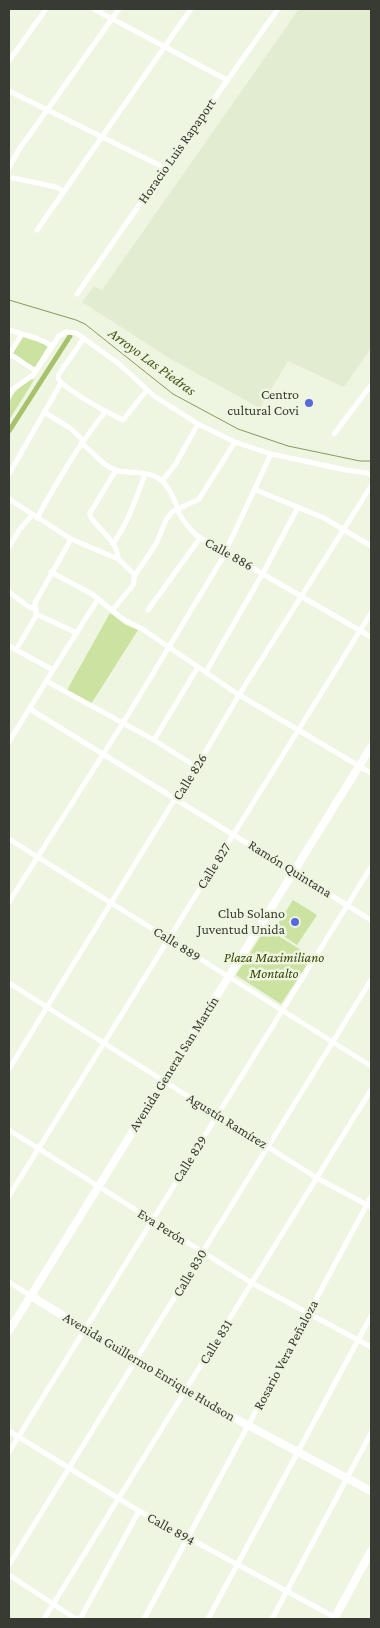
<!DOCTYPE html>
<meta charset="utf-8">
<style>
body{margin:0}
#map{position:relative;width:380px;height:1628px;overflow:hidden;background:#eef5e0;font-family:"Crimson Pro",serif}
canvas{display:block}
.frame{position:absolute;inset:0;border:10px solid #383b33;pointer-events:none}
</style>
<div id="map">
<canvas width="380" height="1628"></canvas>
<div class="frame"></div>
</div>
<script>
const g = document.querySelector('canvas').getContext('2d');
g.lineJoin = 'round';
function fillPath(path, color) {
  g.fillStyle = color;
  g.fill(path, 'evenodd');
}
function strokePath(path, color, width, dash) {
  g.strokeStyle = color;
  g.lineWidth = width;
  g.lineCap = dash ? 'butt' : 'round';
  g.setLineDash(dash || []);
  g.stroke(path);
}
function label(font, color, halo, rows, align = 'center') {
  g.font = font + ' "Crimson Pro",serif';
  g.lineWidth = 5;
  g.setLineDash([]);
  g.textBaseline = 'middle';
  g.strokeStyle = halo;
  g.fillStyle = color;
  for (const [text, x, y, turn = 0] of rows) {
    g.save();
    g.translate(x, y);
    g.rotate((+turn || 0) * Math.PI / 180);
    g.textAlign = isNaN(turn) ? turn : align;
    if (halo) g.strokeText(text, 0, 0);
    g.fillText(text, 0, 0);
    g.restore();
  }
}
fillPath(new Path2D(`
 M 299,9 L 371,9 L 371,348 L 344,387 L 288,361 L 260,408 L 169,358 L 82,302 L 94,286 L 102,290 Z`), '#e2ecd0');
fillPath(new Path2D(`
 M 23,337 L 45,344 L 47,347 L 34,369 L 21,358 L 12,354 Z
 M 32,379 L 34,380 L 9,420 C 9,395 11,393 32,379 Z
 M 110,613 L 126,625 L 138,630 L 91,704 L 67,690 Z
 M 293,900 L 317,915 L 297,945 L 274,930 Z
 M 266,928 L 312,957 L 281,1004 L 236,975 Z`), '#cce2a0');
strokePath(new Path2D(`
 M 9,300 L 76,320 L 85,324 L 173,394 L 238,429 L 288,446 L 360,461 L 371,461`), '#86995b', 1);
strokePath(new Path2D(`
 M 9,431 L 70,336`), '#a7c16c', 5);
strokePath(new Path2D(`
 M 94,9 L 227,80
 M 9,61 L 46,9
 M 9,91 L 165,168
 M 9,168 L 18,151 L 119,9
 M 13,178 L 56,187 L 63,191
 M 37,230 L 191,9
 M 77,294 L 165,168 L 278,9
 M 9,330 L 36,338 L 51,345
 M 84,338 L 59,374 L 58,378 C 63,389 110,414 123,420 L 147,390
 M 9,354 C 19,359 25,365 35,370
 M 9,355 L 22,334
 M 9,395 L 13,389 L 33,375 L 59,336 L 66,332 L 76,333 L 118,363 L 154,396 L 198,424 L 235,442 L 271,454 L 346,470 L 367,473 L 371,475
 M 44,412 L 70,428 L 83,440
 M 334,434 L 371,385
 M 81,443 C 94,452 102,467 119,471 C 133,474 152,470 163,482 C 172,491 175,502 179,513 C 183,521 190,529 196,535 L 371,637
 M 116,470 L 90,513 L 90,516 C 98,530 118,541 118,559 L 135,575
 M 9,474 L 61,383
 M 162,481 L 175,465 L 198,424
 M 256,490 L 324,518 L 371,546
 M 9,499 L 71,539 L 118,559
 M 37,518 C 58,480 79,444 106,411
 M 113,544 C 128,523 136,499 145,474
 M 9,547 L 20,529 L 32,515
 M 51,572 L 92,594 L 124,620 L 141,628 L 239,695 L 371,773
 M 9,592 L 29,607 L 36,609
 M 148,610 L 200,538
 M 112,611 L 133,585 L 135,575 L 156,544 L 166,520 L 172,512 L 199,499 L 235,442
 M 36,614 L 77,633
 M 9,646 L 53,670 L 9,742
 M 16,650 L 36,616 L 35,603 L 71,539
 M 53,670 L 98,599
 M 206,672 L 263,573 L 298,507
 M 46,681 L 154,740 L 195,766
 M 30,709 L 371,920
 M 154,740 L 198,667
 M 9,839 L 371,1066
 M 9,902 L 123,723 L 222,559 L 271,454
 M 9,983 L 317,1178 L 371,1207
 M 9,1069 L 195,766 L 200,761 L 239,695 L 371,486
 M 9,1130 L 252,1283 L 371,1347
 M 9,1196 L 371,613
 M 9,1282 L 31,1296
 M 9,1431 L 139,1511 L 336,1618
 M 9,1452 L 371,867
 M 9,1565 L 371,980
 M 9,1575 L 76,1619
 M 44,1619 L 371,1090
 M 80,1619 L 139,1511
 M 144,1619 L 371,1197
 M 208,1619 L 371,1316
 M 272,1619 L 371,1433`), '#fff', 5);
strokePath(new Path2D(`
 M 31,1296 L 193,1396 L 371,1491
 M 9,1331 L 371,747
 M 334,1619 L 371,1551`), '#fff', 8);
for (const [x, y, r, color] of [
 [309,403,5,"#5869df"],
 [295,922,5,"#5869df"]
]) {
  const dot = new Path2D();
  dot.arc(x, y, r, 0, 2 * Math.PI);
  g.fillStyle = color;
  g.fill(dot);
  strokePath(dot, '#eef5e0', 2);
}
label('14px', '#383b33', '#eef5e0', [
 ["Horacio Luis Rapaport",177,151,-55],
 ["Calle 886",229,554,29],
 ["Calle 826",190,777,-58],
 ["Calle 827",214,866,-58],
 ["Ramón Quintana",290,869,32],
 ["Calle 889",177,944,32],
 ["Avenida General San Martín",174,1064,-58],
 ["Agustín Ramírez",227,1121,32],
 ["Calle 829",190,1159,-58],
 ["Eva Perón",162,1227,32],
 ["Calle 830",190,1273,-59],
 ["Calle 831",216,1342,-58],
 ["Rosario Vera Peñaloza",286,1355,-62],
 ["Avenida Guillermo Enrique Hudson",149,1367,31],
 ["Calle 894",171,1529,29]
]);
label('14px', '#383b33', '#eef5e0', [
 ["Centro",299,395],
 ["cultural Covi",299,411],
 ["Club Solano",285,914],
 ["Juventud Unida",285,930]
], 'right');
label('italic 14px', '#374706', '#eef5e0', [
 ["Plaza Maximiliano",274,958],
 ["Montalto",274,974]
]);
label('italic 15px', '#46571a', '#eef5e0', [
 ["Arroyo Las Piedras",152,362,36]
]);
</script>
